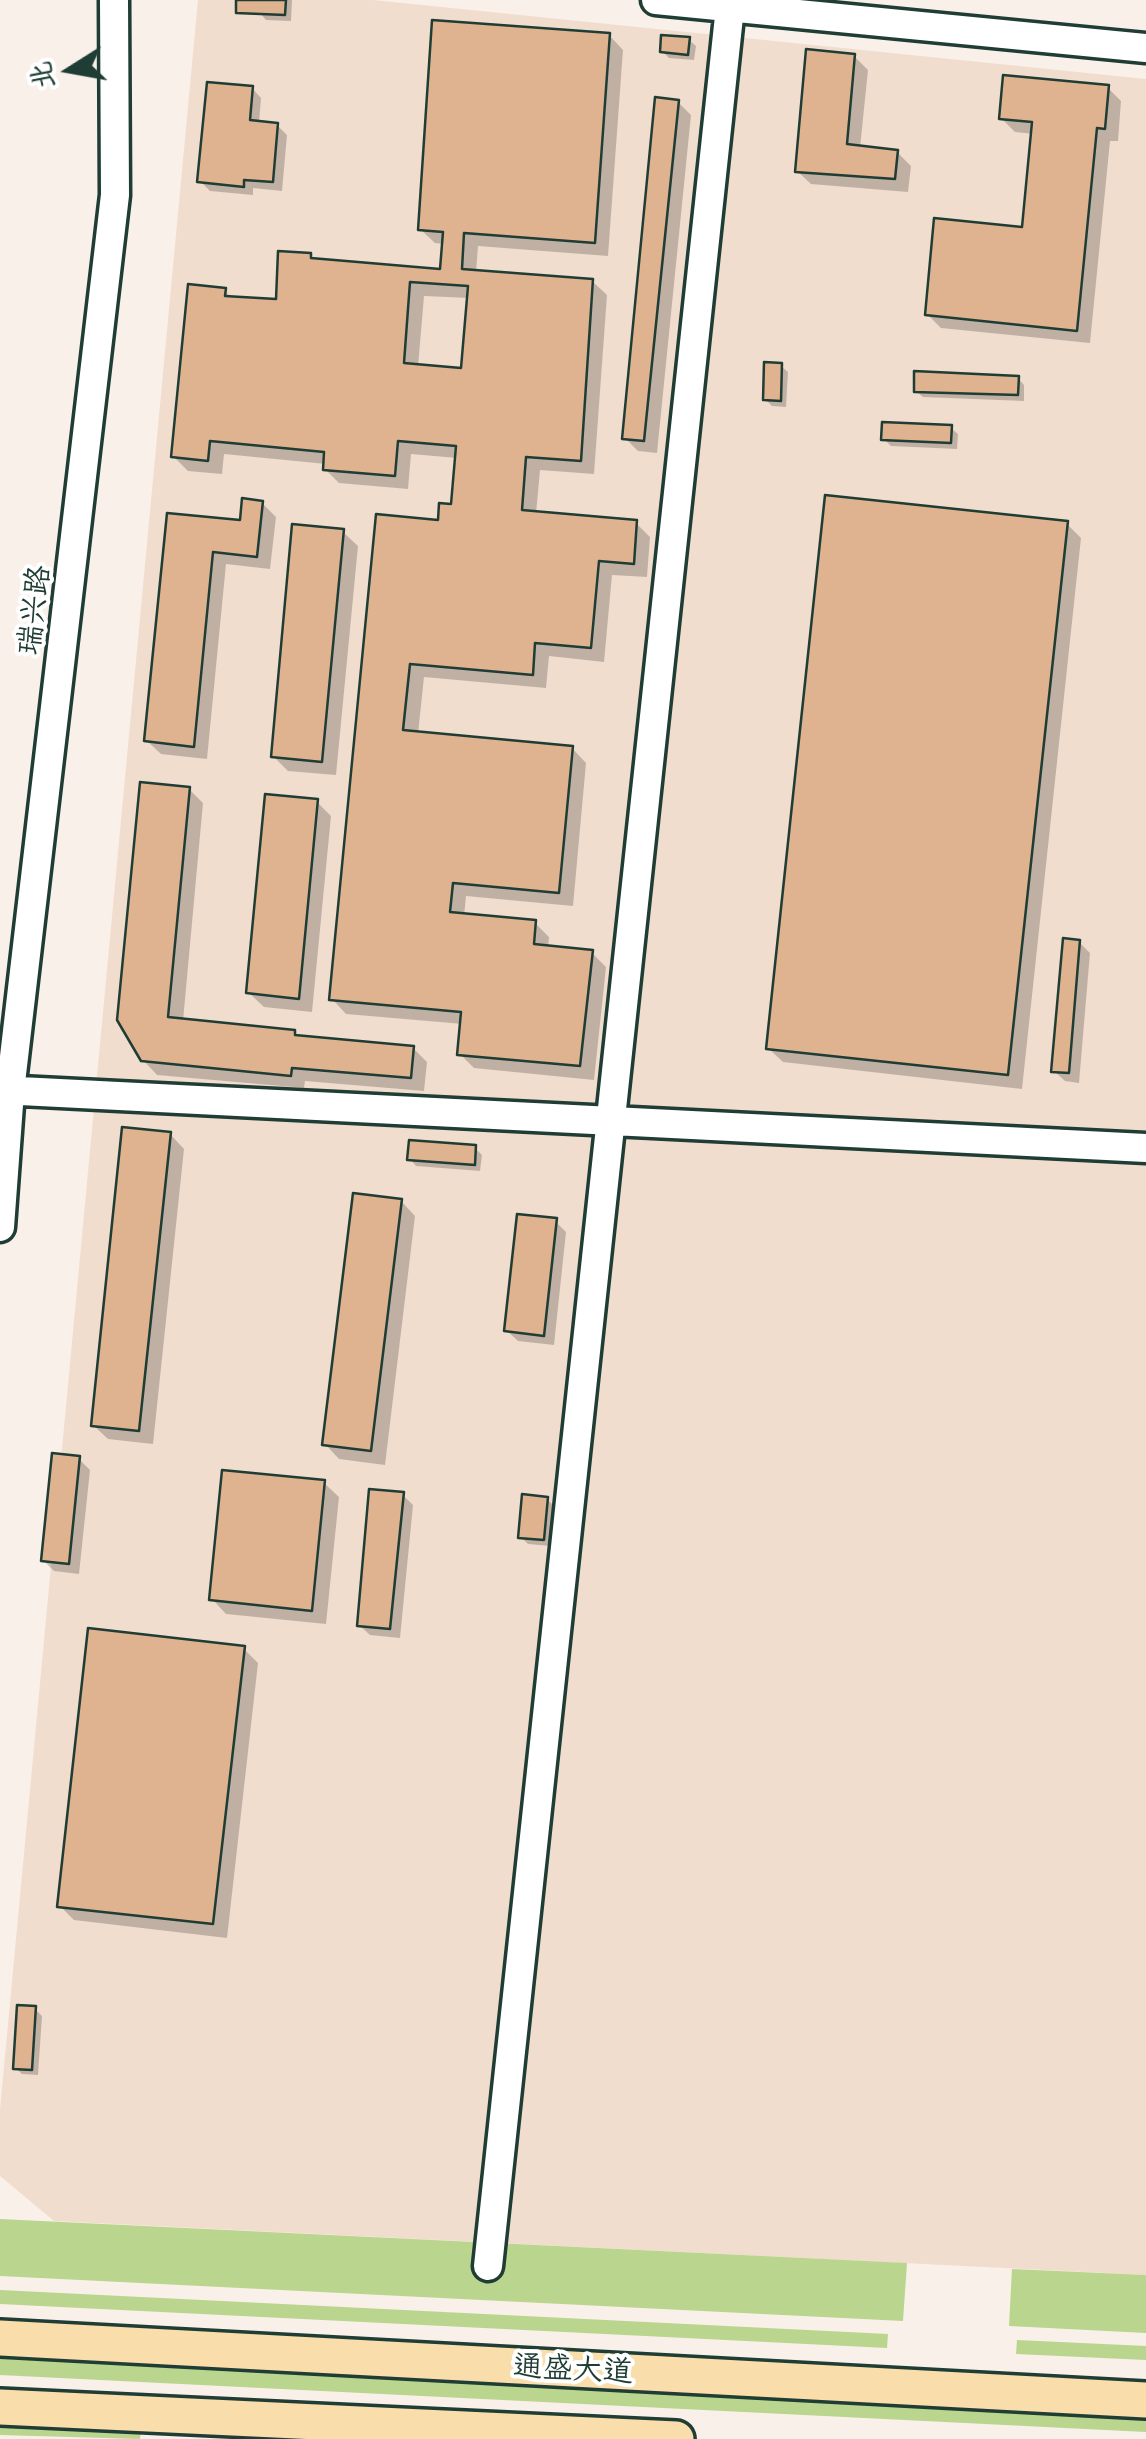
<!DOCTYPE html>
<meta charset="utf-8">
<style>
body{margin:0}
#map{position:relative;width:1146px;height:2439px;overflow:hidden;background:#f9f0e9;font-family:Mali,"LXGW WenKai TC",sans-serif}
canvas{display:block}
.north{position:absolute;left:20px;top:20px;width:100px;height:100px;-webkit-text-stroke:8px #fff;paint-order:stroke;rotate:259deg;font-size:28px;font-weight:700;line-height:40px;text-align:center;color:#1f3d34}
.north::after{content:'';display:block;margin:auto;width:35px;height:45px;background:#1f3d34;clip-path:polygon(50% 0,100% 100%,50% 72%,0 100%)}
</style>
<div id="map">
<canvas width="1146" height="2439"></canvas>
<div class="north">北</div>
</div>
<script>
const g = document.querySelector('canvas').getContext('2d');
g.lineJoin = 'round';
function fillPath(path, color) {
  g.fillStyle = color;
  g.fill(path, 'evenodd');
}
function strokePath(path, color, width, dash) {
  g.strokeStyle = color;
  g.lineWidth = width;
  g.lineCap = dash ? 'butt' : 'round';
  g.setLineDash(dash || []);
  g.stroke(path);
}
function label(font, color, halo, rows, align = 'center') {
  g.font = font + ' Mali,"LXGW WenKai TC",sans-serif';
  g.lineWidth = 8;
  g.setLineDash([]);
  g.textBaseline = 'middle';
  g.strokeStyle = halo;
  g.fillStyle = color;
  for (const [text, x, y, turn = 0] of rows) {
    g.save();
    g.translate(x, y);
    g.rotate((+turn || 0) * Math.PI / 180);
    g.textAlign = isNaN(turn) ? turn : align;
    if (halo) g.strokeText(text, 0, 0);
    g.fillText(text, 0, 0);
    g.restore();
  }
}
fillPath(new Path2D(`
 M 198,0 L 373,0 L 1146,79 L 1146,2275 L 54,2221 L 0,2176 L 0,2109 Z`), '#f1ddce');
fillPath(new Path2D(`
 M 0,2219 L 907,2263 L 903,2321 L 0,2276 Z
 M 1012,2269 L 1146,2275 L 1146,2333 L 1009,2326 Z
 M 0,2290 L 888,2334 L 887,2348 L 0,2304 Z
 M 1017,2340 L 1146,2346 L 1146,2360 L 1016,2354 Z
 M 0,2350 L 1146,2407 L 1146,2432 L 0,2375 Z
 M 0,2421 L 141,2427 L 140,2439 L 0,2435 Z`), '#bad58d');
fillPath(new Path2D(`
 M 260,0 L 292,0 L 291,21 L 266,20 L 260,13 Z
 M 609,35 L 623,50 L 608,256 L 478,246 L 476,273 L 592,281 L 607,295 L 594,474 L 540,470 L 536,514 L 636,523 L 650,537 L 647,577 L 612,575 L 604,662 L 549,656 L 546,688 L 424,677 L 418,734 L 572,748 L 586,763 L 573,906 L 466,896 L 464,916 L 535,923 L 549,937 L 548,948 L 592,953 L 606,967 L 594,1080 L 474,1068 L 460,1054 L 463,1024 L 346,1014 L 332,999 L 440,523 L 453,507 L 457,458 L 411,454 L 408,489 L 339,483 L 325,469 L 326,464 L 224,454 L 222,474 L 188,471 L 173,456 L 225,291 L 233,299 L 278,301 L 310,255 L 316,261 L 443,272 L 444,244 L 435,243 L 420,229 ZM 424,296 L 469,298 L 464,370 L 418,367 Z
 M 689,40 L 696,46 L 694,60 L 669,58 L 662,51 Z
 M 854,56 L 868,70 L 860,148 L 897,152 L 911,166 L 908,192 L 811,184 L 797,171 Z
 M 1107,87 L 1121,101 L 1118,141 L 1110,141 L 1090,343 L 941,328 L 927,314 L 1024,230 L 1034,134 L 1015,132 L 1001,118 Z
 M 252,88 L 261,98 L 259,123 L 277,125 L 287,135 L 282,191 L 253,188 L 253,195 L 210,191 L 200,181 Z
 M 678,102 L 691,115 L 657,453 L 638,451 L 625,438 Z
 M 781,366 L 788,372 L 786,407 L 772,406 L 765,399 Z
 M 1018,378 L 1024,385 L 1024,401 L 923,397 L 916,391 Z
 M 951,428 L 958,434 L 957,449 L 891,446 L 884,439 Z
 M 262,503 L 276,517 L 270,569 L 226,564 L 207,759 L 161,754 L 147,741 L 169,515 L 242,523 Z
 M 1067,524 L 1081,538 L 1022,1089 L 783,1062 L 768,1048 Z
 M 343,532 L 358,546 L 336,775 L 288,771 L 273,756 Z
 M 189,789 L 203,803 L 183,1021 L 294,1032 L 300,1038 L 413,1048 L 427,1062 L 424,1091 L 305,1081 L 304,1088 L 157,1075 L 143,1060 Z
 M 316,801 L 331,816 L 312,1012 L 264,1007 L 249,993 Z
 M 1079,942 L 1090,953 L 1079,1083 L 1065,1081 L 1054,1071 Z
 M 170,1134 L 184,1149 L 153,1444 L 108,1439 L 93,1425 Z
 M 475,1148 L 482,1155 L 480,1171 L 416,1166 L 410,1159 Z
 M 401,1201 L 415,1216 L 385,1465 L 339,1459 L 325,1444 Z
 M 555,1221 L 566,1232 L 554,1345 L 518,1341 L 507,1331 Z
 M 79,1459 L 90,1470 L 79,1574 L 54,1571 L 43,1560 Z
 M 324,1483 L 339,1497 L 326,1624 L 226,1614 L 212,1599 Z
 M 402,1494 L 413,1505 L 400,1638 L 370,1635 L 359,1625 Z
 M 547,1499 L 554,1506 L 550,1546 L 528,1544 L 521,1537 Z
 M 243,1648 L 258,1663 L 227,1938 L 74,1920 L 60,1906 Z
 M 35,2009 L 42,2016 L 38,2075 L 22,2074 L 16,2068 Z`), '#0003');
const building = new Path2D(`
 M 236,0 L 286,0 L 285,15 L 236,13 Z
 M 432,20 L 610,33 L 595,243 L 464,233 L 462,269 L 593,279 L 581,461 L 526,457 L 522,510 L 637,520 L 634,564 L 599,561 L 591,648 L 535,643 L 533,675 L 410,664 L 403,730 L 573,746 L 559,893 L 453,883 L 450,912 L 536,920 L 534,944 L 593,950 L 580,1066 L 457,1055 L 461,1012 L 329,1000 L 376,514 L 438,520 L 439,503 L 451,504 L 456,446 L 398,441 L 395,476 L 323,470 L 324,452 L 210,441 L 208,461 L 171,457 L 188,284 L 226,288 L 225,296 L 276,299 L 278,251 L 311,253 L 311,258 L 440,269 L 443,232 L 418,230 ZM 410,282 L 468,286 L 461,368 L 404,363 Z
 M 661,35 L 690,37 L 688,55 L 660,52 Z
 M 806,49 L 855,54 L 847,144 L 898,150 L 895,179 L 795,172 Z
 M 1003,75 L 1109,85 L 1105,129 L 1097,128 L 1077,331 L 925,315 L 934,218 L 1022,227 L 1032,122 L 999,119 Z
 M 207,82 L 253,86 L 250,120 L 278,123 L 273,182 L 244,180 L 244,187 L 197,182 Z
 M 655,97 L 679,100 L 644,441 L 622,439 Z
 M 764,362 L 782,363 L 781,401 L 763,400 Z
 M 914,371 L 1019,376 L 1018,395 L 914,392 Z
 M 882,422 L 952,425 L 951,443 L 881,440 Z
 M 825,495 L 1068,521 L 1008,1075 L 766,1049 Z
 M 242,498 L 263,501 L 257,557 L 213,552 L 194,747 L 144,741 L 167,513 L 240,520 Z
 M 292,524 L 344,529 L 322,762 L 271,757 Z
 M 140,782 L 190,787 L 168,1017 L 295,1030 L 295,1035 L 414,1046 L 411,1078 L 292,1068 L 291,1076 L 141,1061 L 117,1020 Z
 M 265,794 L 318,799 L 299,999 L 246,993 Z
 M 1063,938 L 1080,940 L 1069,1073 L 1051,1072 Z
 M 122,1127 L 171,1132 L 139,1431 L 91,1426 Z
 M 409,1140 L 476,1145 L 475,1165 L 407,1160 Z
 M 353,1193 L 402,1199 L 371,1451 L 322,1445 Z
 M 517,1214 L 557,1218 L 544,1336 L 504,1331 Z
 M 52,1453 L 80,1456 L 69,1564 L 41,1561 Z
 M 222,1470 L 325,1480 L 312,1611 L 209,1600 Z
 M 369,1489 L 404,1492 L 390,1629 L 357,1626 Z
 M 522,1494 L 548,1497 L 544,1540 L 518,1538 Z
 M 88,1628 L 245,1646 L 213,1924 L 57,1907 Z
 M 17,2005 L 36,2006 L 32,2070 L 13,2069 Z`);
fillPath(building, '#dfb290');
strokePath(building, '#1f3d34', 2.5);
const minor = new Path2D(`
 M 656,0 L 1146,48
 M 0,1090 L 1146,1148
 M 0,1227 L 10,1091 L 115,195 L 114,0
 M 488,2266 L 730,7`);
const major = new Path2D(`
 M 0,2338 L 1146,2400
 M 0,2407 L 676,2439`);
strokePath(minor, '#1f3d34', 35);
strokePath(major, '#1f3d34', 42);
strokePath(minor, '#fff', 28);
strokePath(major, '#f9ddab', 35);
label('30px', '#1f3d34', '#fff', [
 ["瑞兴路",34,610,-83],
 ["通盛大道",573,2369,3]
]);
</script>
